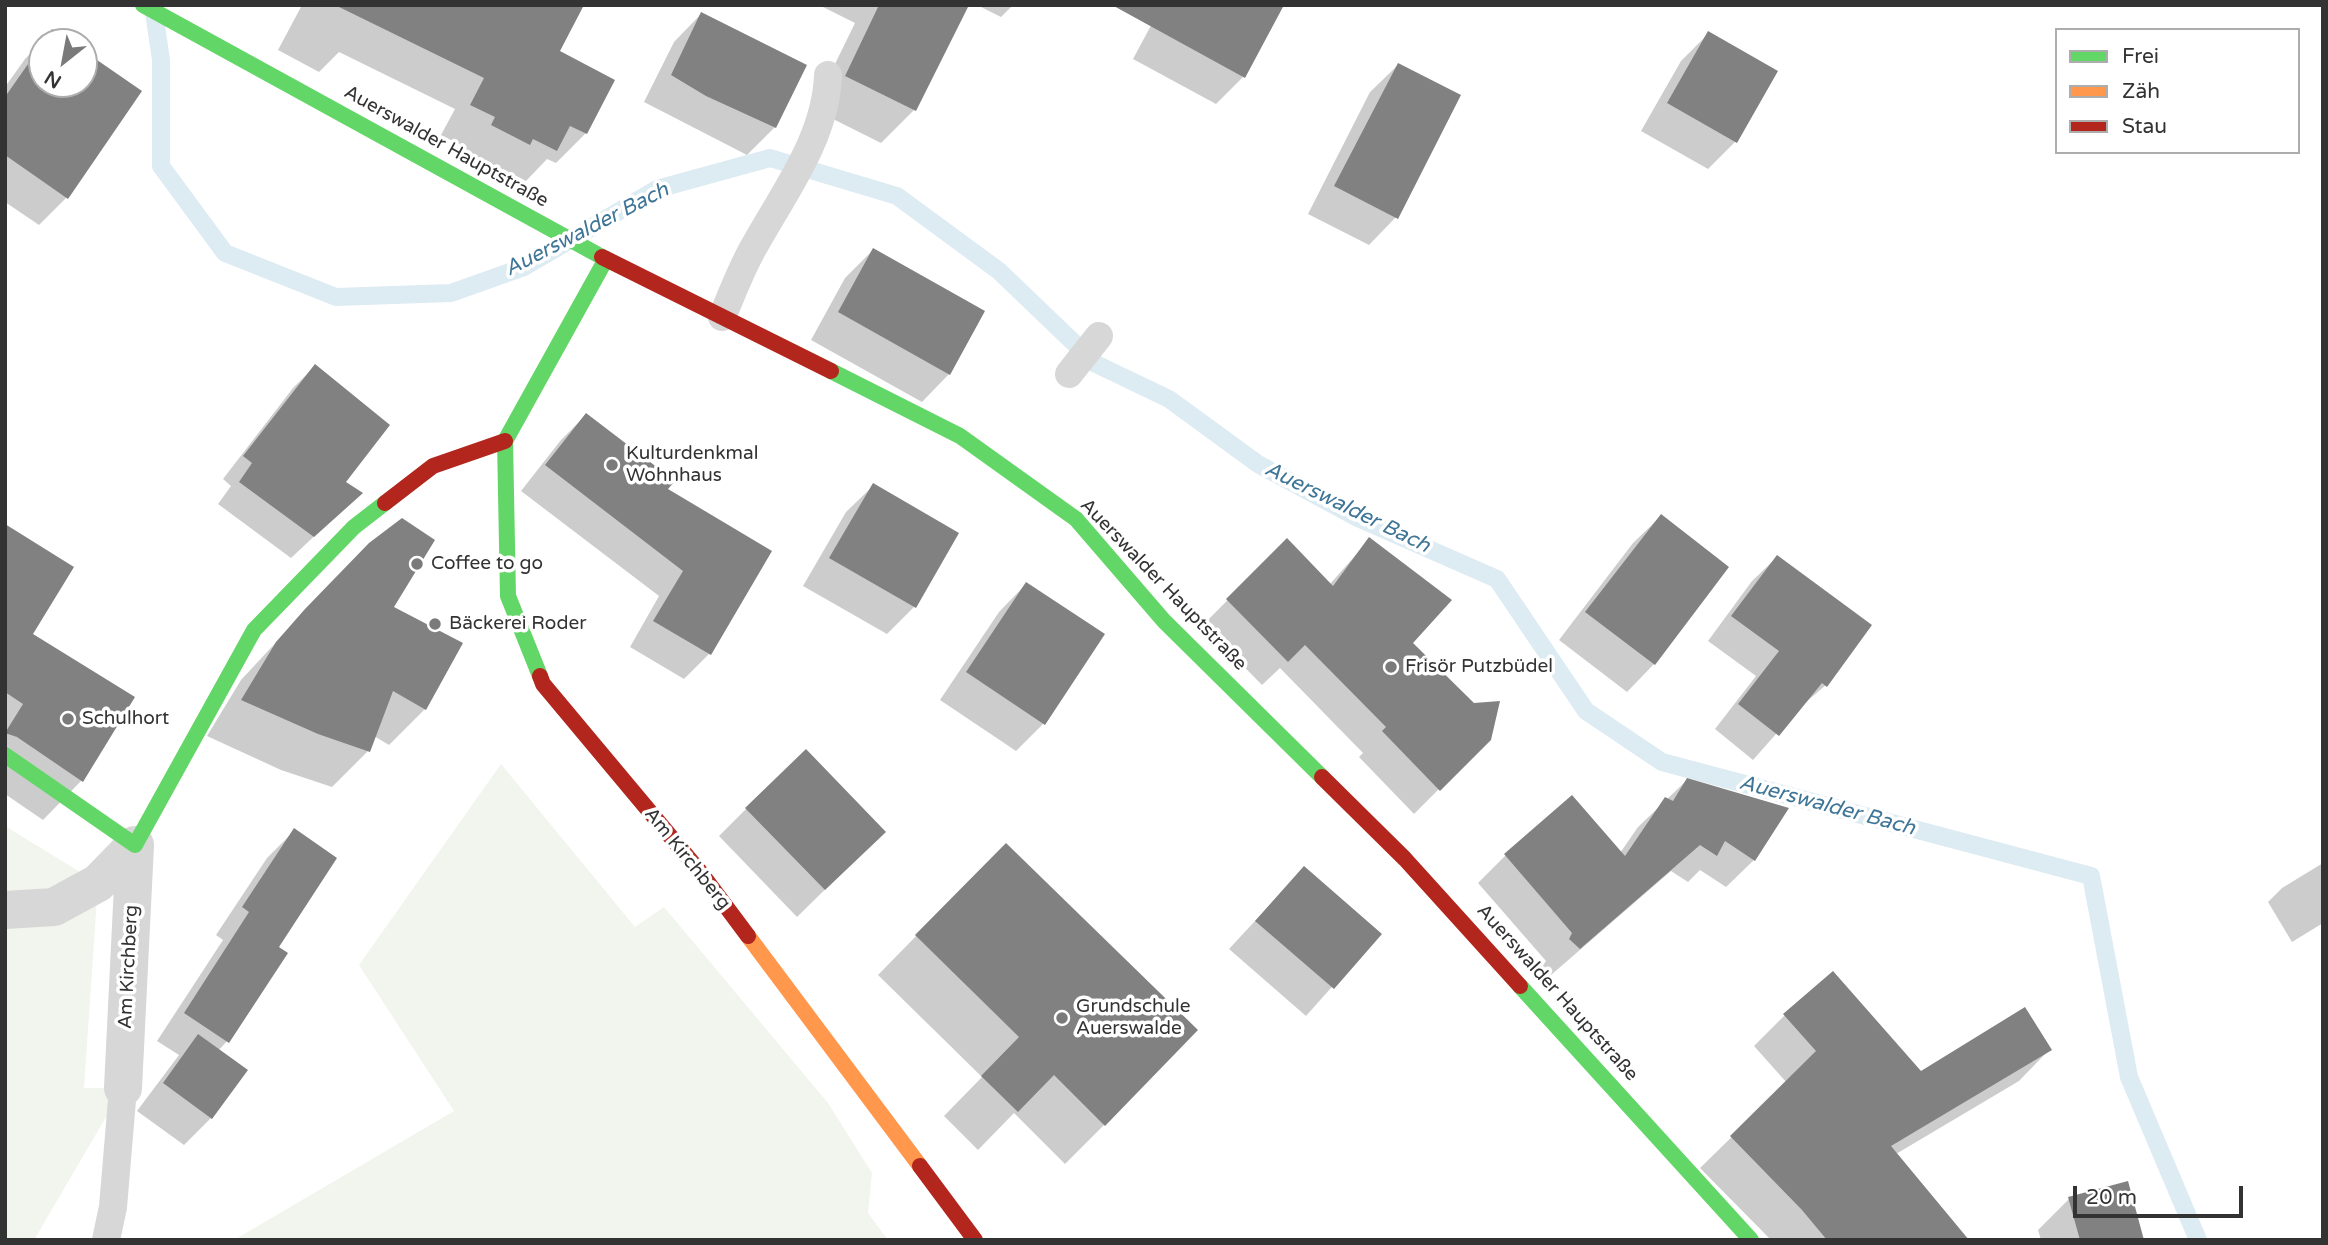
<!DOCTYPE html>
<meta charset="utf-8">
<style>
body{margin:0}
#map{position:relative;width:2328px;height:1245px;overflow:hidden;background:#fff;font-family:"Varela Round",sans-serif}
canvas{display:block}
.frame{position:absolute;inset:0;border:7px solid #333;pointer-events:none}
.legend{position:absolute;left:2055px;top:28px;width:245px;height:126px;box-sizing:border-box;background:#fff;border:2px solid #adadad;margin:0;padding:9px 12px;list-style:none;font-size:21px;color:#333}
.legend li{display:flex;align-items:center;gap:14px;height:35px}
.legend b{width:35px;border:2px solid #adadad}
.north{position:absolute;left:28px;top:28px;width:70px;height:70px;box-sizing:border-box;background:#fff;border:2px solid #adadad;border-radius:50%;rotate:211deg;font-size:19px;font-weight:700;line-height:28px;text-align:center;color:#333}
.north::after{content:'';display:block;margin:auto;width:24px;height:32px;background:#7a7a7a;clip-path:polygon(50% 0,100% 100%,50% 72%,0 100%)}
.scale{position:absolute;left:2073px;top:1186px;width:170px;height:32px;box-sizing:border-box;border:4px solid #333;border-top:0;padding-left:9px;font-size:21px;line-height:24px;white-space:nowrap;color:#333;-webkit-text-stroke:5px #fff;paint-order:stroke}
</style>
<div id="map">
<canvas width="2328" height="1245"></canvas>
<div class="frame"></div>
<ul class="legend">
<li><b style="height:9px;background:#63d668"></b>Frei</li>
<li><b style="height:9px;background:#ff974d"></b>Zäh</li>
<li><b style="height:9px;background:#b3261e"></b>Stau</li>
</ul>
<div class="north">N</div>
<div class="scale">20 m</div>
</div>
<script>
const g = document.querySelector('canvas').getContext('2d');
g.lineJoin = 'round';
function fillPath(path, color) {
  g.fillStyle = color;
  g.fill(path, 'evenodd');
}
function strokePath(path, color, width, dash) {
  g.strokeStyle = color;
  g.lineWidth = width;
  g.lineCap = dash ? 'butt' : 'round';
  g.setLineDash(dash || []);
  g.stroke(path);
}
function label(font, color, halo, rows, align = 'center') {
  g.font = font + ' "Varela Round",sans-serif';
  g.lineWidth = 7;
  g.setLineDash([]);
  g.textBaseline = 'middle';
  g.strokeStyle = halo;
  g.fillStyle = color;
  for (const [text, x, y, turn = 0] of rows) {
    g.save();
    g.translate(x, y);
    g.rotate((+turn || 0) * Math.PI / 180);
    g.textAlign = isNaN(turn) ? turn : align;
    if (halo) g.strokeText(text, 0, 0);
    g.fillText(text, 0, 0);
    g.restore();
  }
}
fillPath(new Path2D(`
 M 501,764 L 635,927 L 664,907 L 828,1103 L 872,1173 L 868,1213 L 888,1240 L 234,1240 L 454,1111 L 359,965 Z
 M 5,826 L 98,883 L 84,1088 L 123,1088 L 34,1240 L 5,1240 Z`), '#f1f5ed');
fillPath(new Path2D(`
 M 302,5 L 582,5 L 558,52 L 586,133 L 556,163 L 547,159 L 526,181 L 503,169 L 498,174 L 462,155 L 466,148 L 441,135 L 455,109 L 339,52 L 319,72 L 278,50 Z
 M 819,5 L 967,5 L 914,110 L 881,143 L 813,109 L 855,23 Z
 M 977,5 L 1013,5 L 1001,17 Z
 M 1162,5 L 1243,77 L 1216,104 L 1133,59 Z
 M 701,14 L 775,127 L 747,155 L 644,102 L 674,42 Z
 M 52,31 L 68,42 L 42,42 L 42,84 L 84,84 L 84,53 L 140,91 L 66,198 L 39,225 L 5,202 L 5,87 L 25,59 Z
 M 1708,34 L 1735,142 L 1708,169 L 1641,131 L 1681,61 Z
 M 1398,65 L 1396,217 L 1369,245 L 1308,214 L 1370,92 Z
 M 873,250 L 949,374 L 922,402 L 811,340 L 845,278 Z
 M 315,366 L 344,482 L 338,514 L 291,558 L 218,504 L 231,486 L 223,479 L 293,388 Z
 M 586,415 L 666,489 L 709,654 L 684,679 L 630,647 L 659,596 L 521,491 L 561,440 Z
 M 874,485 L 914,607 L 887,634 L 803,586 L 846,512 Z
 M 1661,516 L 1654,664 L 1627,692 L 1559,640 L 1633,543 Z
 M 5,526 L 31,634 L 133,697 L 81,781 L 43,820 L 5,794 Z
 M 1287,540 L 1330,584 L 1369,540 L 1410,644 L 1489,739 L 1414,814 L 1359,757 L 1363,753 L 1280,668 L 1262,685 L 1203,625 Z
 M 1777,557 L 1826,685 L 1799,708 L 1753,760 L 1715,729 L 1756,676 L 1708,641 L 1752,581 Z
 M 333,581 L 391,607 L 425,709 L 389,745 L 374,736 L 368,751 L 332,787 L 281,770 L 207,736 L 241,680 Z
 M 1026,584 L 1043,724 L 1016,751 L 940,700 L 999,612 Z
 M 1687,780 L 1754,860 L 1726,887 L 1700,870 L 1688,882 L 1671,871 L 1551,975 L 1542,967 L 1546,961 L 1478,883 L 1506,855 L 1620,853 L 1638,827 Z
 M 746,809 L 856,859 L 797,917 L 719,836 Z
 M 294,831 L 276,948 L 227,1041 L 218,1051 L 211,1118 L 184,1145 L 137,1111 L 179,1055 L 157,1041 L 223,940 L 216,935 L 267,858 Z
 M 2323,863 L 2323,923 L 2292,942 L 2268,902 L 2282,888 Z
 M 1304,868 L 1379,934 L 1306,1016 L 1229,949 Z
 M 967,884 L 1104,1125 L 1065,1164 L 1014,1113 L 978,1150 L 944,1116 L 982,1077 L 878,975 Z
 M 1785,1015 L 1921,1074 L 2049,1050 L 2019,1081 L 1896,1154 L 1965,1240 L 1771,1240 L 1700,1168 L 1787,1083 L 1754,1046 Z
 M 2069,1199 L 2143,1240 L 2041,1240 L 2038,1230 Z`), '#0003');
strokePath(new Path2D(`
 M 154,12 L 161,60 L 161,166 L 225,253 L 336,297 L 451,293 L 524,267 L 657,189 L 770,158 L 897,196 L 999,271 L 1096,364 L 1169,399 L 1258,464 L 1358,518 L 1497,579 L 1586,711 L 1662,762 L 2091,876 L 2129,1077 L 2198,1240`), '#ddebf3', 18);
fillPath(new Path2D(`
 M 335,5 L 584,5 L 560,51 L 615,80 L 587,134 L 570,126 L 557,151 L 533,139 L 530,145 L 491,125 L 495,117 L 470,105 L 484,78 Z
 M 879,5 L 969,5 L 916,111 L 845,76 Z
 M 1112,5 L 1284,5 L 1245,78 Z
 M 701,12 L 807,65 L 776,128 L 706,96 L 671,75 Z
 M 52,29 L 71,42 L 43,42 Z
 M 1708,31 L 1778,71 L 1737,143 L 1667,103 Z
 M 42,44 L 42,84 L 84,84 L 84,51 L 142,91 L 68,199 L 5,155 L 5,97 Z
 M 1398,63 L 1461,95 L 1398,219 L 1334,186 Z
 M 873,248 L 985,311 L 950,375 L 838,312 Z
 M 315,364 L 390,425 L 346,482 L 363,493 L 314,537 L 239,482 L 252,463 L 243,456 Z
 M 586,413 L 675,481 L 668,489 L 772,551 L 711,655 L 653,621 L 683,571 L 545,465 Z
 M 873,483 L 959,533 L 916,608 L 829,558 Z
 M 1661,514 L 1729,567 L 1655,665 L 1585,612 Z
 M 402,518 L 435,540 L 394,607 L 463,643 L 426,710 L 393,691 L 370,752 L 318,734 L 241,700 L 276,642 L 305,609 L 369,543 Z
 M 5,524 L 74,567 L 33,634 L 135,697 L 83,782 L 17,737 L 5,733 L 23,704 L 5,692 Z
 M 1369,537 L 1452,600 L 1413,643 L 1474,703 L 1500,701 L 1491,740 L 1440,791 L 1382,731 L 1386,727 L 1305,645 L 1288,662 L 1226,599 L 1287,538 L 1333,586 Z
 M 1777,555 L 1872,625 L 1827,687 L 1822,683 L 1779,736 L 1738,704 L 1779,651 L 1731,616 Z
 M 1026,582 L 1105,634 L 1045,725 L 966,672 Z
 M 806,749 L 886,832 L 825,890 L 745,808 Z
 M 1687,778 L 1789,808 L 1755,861 L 1725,841 L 1717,856 L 1700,845 L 1580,949 L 1569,939 L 1572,933 L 1504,854 L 1572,795 L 1625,856 L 1665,797 L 1673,801 Z
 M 294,828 L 337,858 L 279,947 L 288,953 L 229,1043 L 184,1013 L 249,912 L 242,907 Z
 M 1006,843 L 1198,1030 L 1105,1126 L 1054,1075 L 1018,1112 L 981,1076 L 1019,1037 L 915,935 Z
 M 1304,866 L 1382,934 L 1334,989 L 1255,921 Z
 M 1833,971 L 1921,1071 L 2025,1007 L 2052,1050 L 1891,1146 L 1969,1240 L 1827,1240 L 1802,1210 L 1730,1136 L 1816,1051 L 1783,1014 Z
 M 198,1034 L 248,1070 L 212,1119 L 163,1083 Z
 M 2128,1181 L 2144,1240 L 2080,1240 L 2068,1197 Z`), '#818181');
strokePath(new Path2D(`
 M 722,317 C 733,292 742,266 756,243 C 785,191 826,137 828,75
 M 1069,374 L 1099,336
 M 106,1240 L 113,1207 L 123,1088`), '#d7d7d7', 28);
strokePath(new Path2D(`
 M 5,910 L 54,907 L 98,883 L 135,845
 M 123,1088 L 135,845`), '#d7d7d7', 38);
strokePath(new Path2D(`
 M 143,5 L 602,257
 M 831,371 L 960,436 L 1076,519 L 1164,621 L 1322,777
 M 540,676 L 508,596 L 505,441 L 606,259
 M 5,755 L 135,845 L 254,630 L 354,527 L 385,503
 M 1520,986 L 1751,1240`), '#63d668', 16);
strokePath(new Path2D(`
 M 748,936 L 920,1166`), '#ff974d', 16);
strokePath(new Path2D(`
 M 602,257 L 831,371
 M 385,503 L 433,466 L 505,441
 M 540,676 L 543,684 L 701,873 L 748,936
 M 1322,777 L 1405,859 L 1520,986
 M 920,1166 L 975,1240`), '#b3261e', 16);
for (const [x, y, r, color] of [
 [612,465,7,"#7a7a7a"],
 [417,564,7,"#7a7a7a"],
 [435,624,7,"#7a7a7a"],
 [1391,667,7,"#7a7a7a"],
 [68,719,7,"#7a7a7a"],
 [1062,1018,7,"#7a7a7a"]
]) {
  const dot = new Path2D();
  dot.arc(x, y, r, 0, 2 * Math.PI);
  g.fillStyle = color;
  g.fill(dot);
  strokePath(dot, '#fff', 2.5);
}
label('19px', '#333', '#fff', [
 ["Auerswalder Hauptstraße",446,147,29],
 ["Auerswalder Hauptstraße",1163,585,46],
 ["Am Kirchberg",687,859,51],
 ["Am Kirchberg",129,967,-87],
 ["Auerswalder Hauptstraße",1557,993,48]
]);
label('19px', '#333', '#fff', [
 ["Kulturdenkmal",626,454],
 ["Wohnhaus",626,476],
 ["Coffee to go",431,564],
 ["Bäckerei Roder",449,624],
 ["Frisör Putzbüdel",1405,667],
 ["Schulhort",82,719],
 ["Grundschule",1076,1007],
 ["Auerswalde",1076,1029]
], 'left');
label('italic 21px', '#3f7597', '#fff', [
 ["Auerswalder Bach",587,230,-27],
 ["Auerswalder Bach",1347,508,26],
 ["Auerswalder Bach",1827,806,15]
]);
</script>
